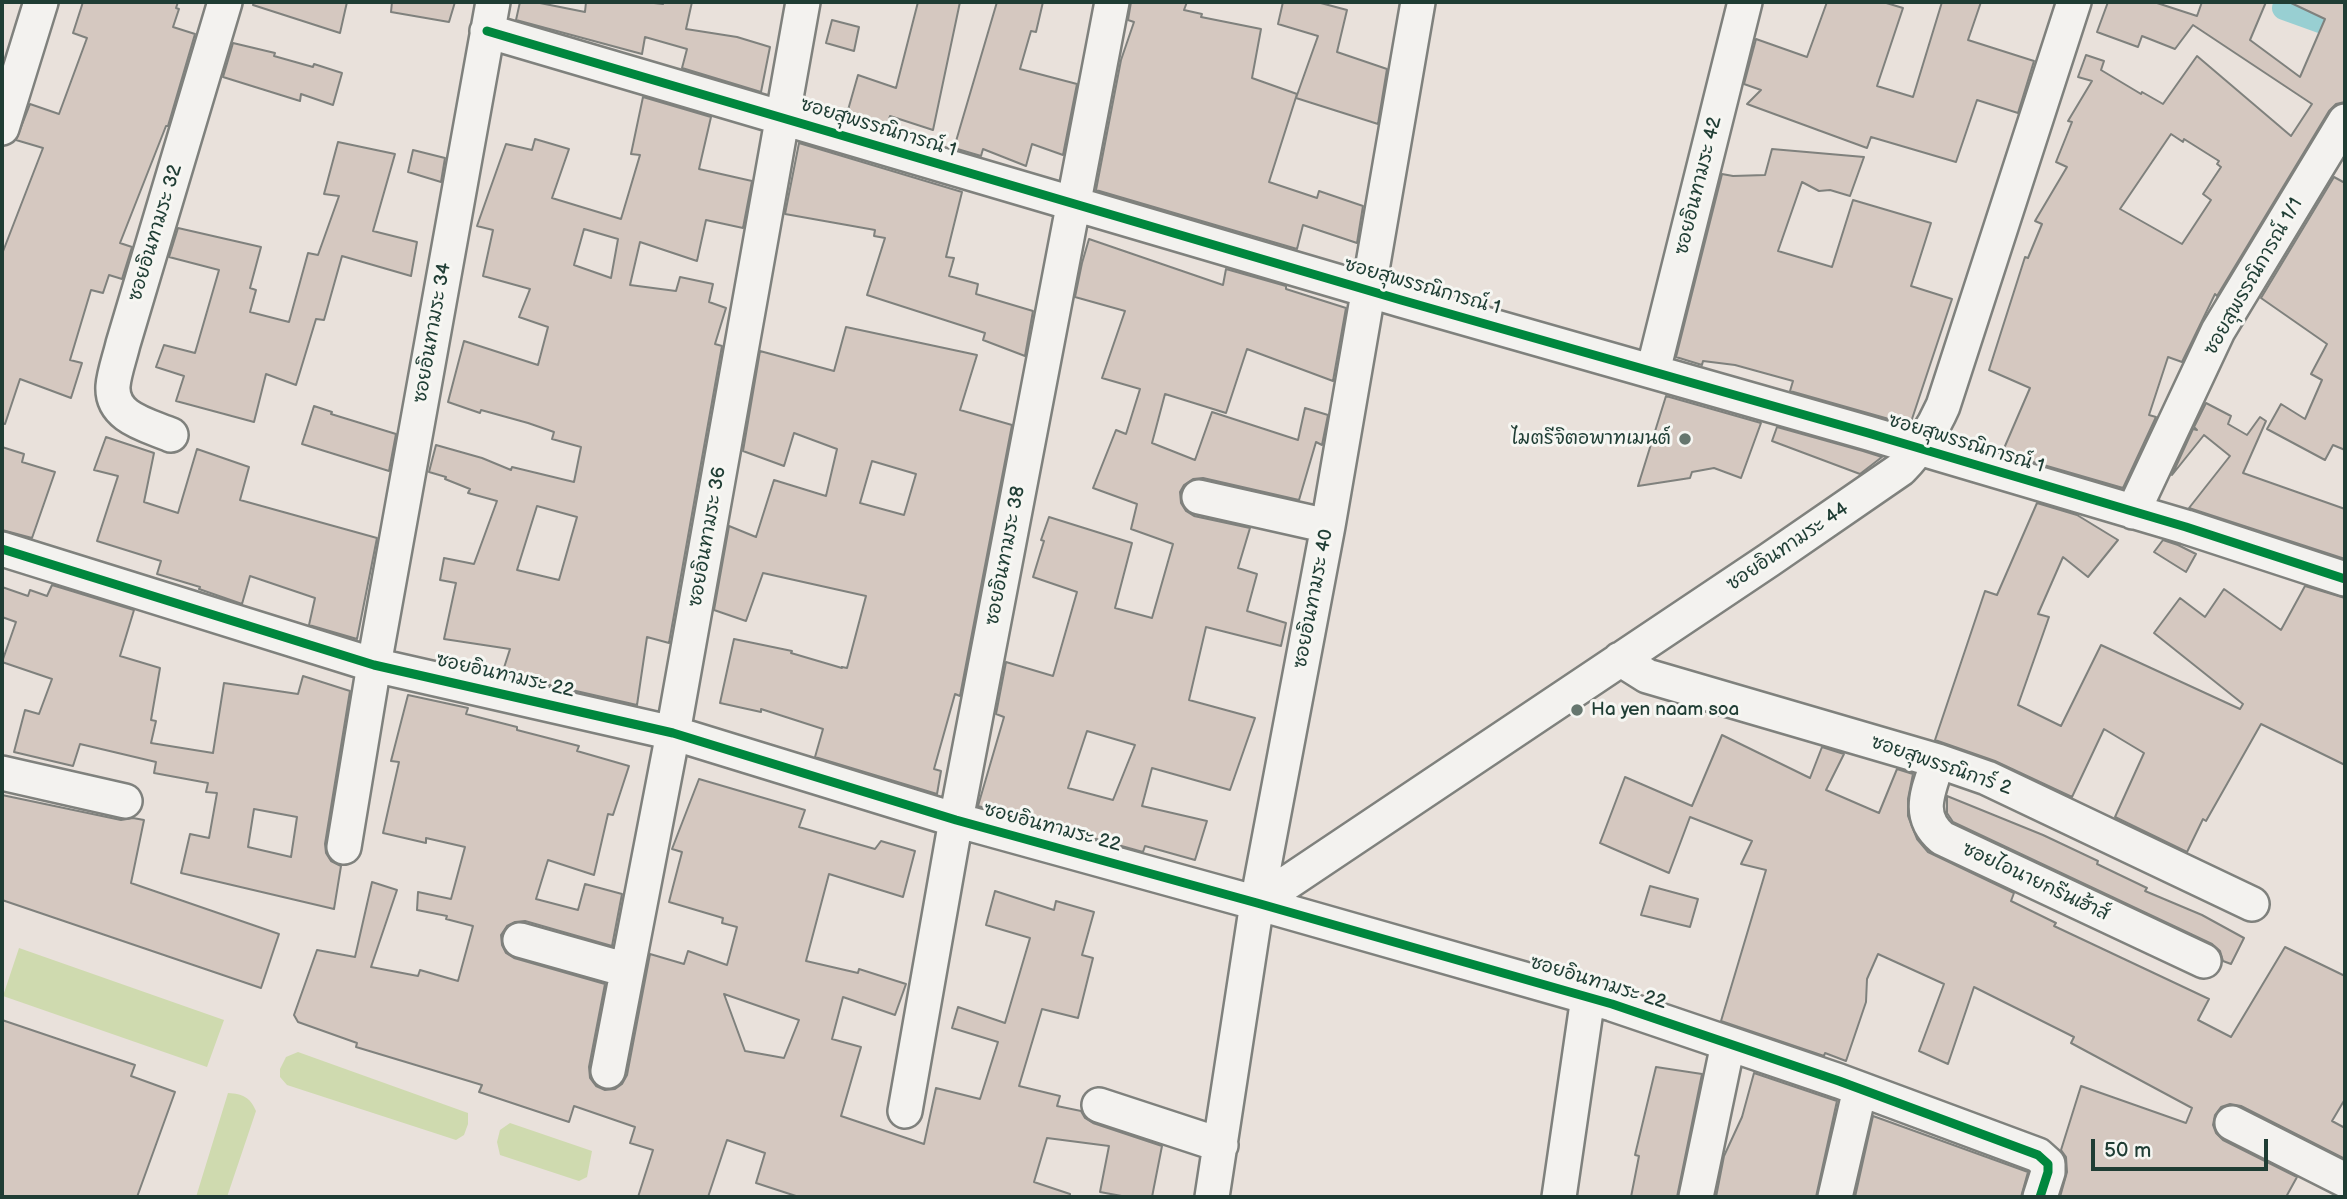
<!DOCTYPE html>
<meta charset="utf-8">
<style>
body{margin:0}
#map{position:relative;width:2347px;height:1199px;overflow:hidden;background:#e9e1db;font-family:"Balsamiq Sans",sans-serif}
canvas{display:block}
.frame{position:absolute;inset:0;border:4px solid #1f3d34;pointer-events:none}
.scale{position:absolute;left:2091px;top:1139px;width:177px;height:32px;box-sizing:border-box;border:4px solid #1f3d34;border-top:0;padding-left:9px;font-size:21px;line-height:24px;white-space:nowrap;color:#1f3d34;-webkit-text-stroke:5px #f6f6f2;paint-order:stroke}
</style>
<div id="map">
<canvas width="2347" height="1199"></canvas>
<div class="frame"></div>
<div class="scale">50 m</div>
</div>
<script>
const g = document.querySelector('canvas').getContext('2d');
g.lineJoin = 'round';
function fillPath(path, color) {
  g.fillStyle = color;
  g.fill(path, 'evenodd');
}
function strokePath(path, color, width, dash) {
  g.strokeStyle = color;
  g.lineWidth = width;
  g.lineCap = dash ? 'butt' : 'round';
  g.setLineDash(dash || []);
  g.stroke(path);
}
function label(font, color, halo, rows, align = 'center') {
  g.font = font + ' "Balsamiq Sans","Playpen Sans Thai",sans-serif';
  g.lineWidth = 6;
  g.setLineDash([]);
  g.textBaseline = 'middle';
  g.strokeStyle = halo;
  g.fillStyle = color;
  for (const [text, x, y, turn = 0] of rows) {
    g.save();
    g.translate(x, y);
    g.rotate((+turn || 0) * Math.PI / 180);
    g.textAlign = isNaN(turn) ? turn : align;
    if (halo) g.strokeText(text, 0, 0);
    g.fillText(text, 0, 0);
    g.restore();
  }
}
fillPath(new Path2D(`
 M 19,948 L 224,1020 L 207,1067 L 3,996 Z
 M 298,1052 L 468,1113 L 468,1124 L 464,1135 L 456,1140 L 287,1085 L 280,1077 L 280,1069 L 286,1057 Z
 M 228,1093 C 243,1094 250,1097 256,1111 L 227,1197 L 196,1197 Z
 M 510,1123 L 592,1151 L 587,1177 L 579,1181 L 500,1155 L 497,1142 L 500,1130 Z`), '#cfdaaf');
strokePath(new Path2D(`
 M 2284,8 L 2334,26 L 2345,35`), '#98cfd2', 24);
const building = new Path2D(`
 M 83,2 L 178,2 L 176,8 L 179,9 L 173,27 L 195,34 L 168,126 L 166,126 L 120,243 L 132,247 L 122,279 L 109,275 L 103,293 L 91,290 L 70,360 L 82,363 L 71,398 L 20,379 L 5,424 L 2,423 L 2,254 L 43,148 L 16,140 L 30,104 L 59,114 L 87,38 L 73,33 Z
 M 254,2 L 347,2 L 340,33 L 253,5 Z
 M 392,2 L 455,2 L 449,22 L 391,12 Z
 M 520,2 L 535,2 L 585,12 L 586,2 L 645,2 L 663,4 L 664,2 L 692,2 L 686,29 L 737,37 L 770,47 L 761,92 L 682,68 L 687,49 L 645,37 L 642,54 L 516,20 Z
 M 918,2 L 960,2 L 933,130 L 890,116 L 886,128 L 846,117 L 858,75 L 896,88 Z
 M 997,2 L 1043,2 L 1036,32 L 1031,31 L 1020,69 L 1077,84 L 1063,155 L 1032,144 L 1026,166 L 983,149 L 981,156 L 954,148 Z
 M 1131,2 L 1187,2 L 1184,10 L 1202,14 L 1201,17 L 1261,29 L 1252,78 L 1297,94 L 1269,182 L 1317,198 L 1319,191 L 1363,206 L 1357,243 L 1303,225 L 1297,249 L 1096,190 L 1121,60 L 1134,22 L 1128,20 Z
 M 1283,2 L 1317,2 L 1347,10 L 1337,52 L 1387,69 L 1378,124 L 1296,98 L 1318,36 L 1278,24 Z
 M 1827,2 L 1883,2 L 1903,8 L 1877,86 L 1913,97 L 1942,2 L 1981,2 L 1968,40 L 2034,61 L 2018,113 L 1977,100 L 1956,162 L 1871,137 L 1867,148 L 1747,104 L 1761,90 L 1744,84 L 1756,39 L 1807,57 Z
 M 2108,2 L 2154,2 L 2197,16 L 2202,2 L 2266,2 L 2250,40 L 2300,77 L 2325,19 L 2289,2 L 2345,2 L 2345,102 L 2336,104 L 2329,111 L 2217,296 L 2215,294 L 2182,362 L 2168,357 L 2149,415 L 2156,417 L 2123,488 L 2002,453 L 2030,388 L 1989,370 L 2025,257 L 2028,258 L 2042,224 L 2035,221 L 2067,167 L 2056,162 L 2072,122 L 2068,121 L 2092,81 L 2078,77 L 2086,55 L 2104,61 L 2101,70 L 2141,94 L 2142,92 L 2163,104 L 2197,56 L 2291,136 L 2312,104 L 2193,25 L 2175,49 L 2142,36 L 2138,47 L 2097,32 ZM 2171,134 L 2183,142 L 2184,139 L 2219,161 L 2217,164 L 2221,167 L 2203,194 L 2211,200 L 2182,244 L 2120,209 Z
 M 832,20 L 859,27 L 854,51 L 826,43 Z
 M 233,43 L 275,53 L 274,56 L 313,67 L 314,64 L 342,73 L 333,105 L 301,94 L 300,101 L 223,77 Z
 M 643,97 L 711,117 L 699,169 L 752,181 L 743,228 L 706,220 L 697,261 L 640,242 L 630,285 L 676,291 L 680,277 L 713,284 L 709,302 L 726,308 L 715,344 L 722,346 L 669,643 L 647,637 L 637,705 L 502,674 L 510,649 L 444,639 L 456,583 L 440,580 L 444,558 L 474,564 L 497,501 L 468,493 L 470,489 L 445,479 L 446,477 L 429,472 L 436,445 L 482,458 L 511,470 L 512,467 L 574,482 L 581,447 L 552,439 L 554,432 L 528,423 L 481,410 L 480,413 L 448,402 L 464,341 L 538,365 L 548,327 L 519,317 L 530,289 L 483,276 L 493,230 L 477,226 L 506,144 L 532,150 L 535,139 L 569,149 L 552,198 L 621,219 L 640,155 L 631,154 ZM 584,229 L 618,239 L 611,278 L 574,265 ZM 537,506 L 577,517 L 559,580 L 517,570 Z
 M 338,142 L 395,154 L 373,231 L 417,242 L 411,276 L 342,256 L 324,320 L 316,319 L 296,385 L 266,374 L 254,422 L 176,401 L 184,376 L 156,367 L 164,345 L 195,353 L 219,270 L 169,257 L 178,228 L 261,247 L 250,288 L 256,290 L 250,312 L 289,322 L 308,253 L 318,255 L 339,196 L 324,194 Z
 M 799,143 L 962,192 L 946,257 L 954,258 L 949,276 L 978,284 L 976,294 L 1033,311 L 1025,356 L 983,340 L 985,333 L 867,295 L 885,238 L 874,236 L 875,230 L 785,214 Z
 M 1772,149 L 1864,157 L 1850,196 L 1830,190 L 1819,191 L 1802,182 L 1778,251 L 1832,267 L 1853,200 L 1931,223 L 1911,286 L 1952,299 L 1910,425 L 1790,391 L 1793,381 L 1735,365 L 1703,361 L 1702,365 L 1676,357 L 1722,174 L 1733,176 L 1765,175 Z
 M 413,150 L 445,158 L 441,182 L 408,172 Z
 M 2334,177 L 2345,183 L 2345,450 L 2333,445 L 2325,460 L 2267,429 L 2281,404 L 2305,419 L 2322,380 L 2311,374 L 2327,344 L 2261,298 Z
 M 1089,239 L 1223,285 L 1226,269 L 1286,286 L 1286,289 L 1346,308 L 1333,381 L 1247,349 L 1226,413 L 1165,394 L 1152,443 L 1195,460 L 1212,412 L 1298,440 L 1305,408 L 1328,415 L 1322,445 L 1316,442 L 1299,500 L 1203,478 L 1193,479 L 1184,485 L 1180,492 L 1181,503 L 1186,511 L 1194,516 L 1250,528 L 1238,568 L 1257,574 L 1247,611 L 1286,623 L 1281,646 L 1206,627 L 1189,700 L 1255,718 L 1230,790 L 1152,768 L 1142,806 L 1207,821 L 1195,860 L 1145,846 L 1143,852 L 978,806 L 1004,717 L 996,714 L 1006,662 L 1053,676 L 1077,592 L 1033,577 L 1044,541 L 1041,540 L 1049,517 L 1132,543 L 1115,608 L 1152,618 L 1173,544 L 1131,529 L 1137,504 L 1093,488 L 1116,430 L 1126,434 L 1140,389 L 1102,378 L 1125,311 L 1075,297 L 1082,263 ZM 1087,731 L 1135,745 L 1113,800 L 1068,788 Z
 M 846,327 L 977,355 L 960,410 L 1012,425 L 960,696 L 955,694 L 934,769 L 941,771 L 937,794 L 815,757 L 823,729 L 761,709 L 761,712 L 720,703 L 734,639 L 792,651 L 791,653 L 842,668 L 842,667 L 847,668 L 866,596 L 763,573 L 746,621 L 714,610 L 729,526 L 756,537 L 774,480 L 826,496 L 837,449 L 794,433 L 784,466 L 743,451 L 760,351 L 834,371 ZM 872,461 L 916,474 L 904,515 L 860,503 Z
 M 1666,396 L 1761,423 L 1741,478 L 1714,468 L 1692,472 L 1690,478 L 1638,486 Z
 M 2206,403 L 2231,416 L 2228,424 L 2247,435 L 2260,417 L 2266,421 L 2243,473 L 2345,509 L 2345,559 L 2189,508 L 2230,456 L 2204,435 L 2172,475 L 2193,429 L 2197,430 L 2194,427 Z
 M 314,406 L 332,412 L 331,414 L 396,434 L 389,471 L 302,444 Z
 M 1777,427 L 1863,451 L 1882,457 L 1860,474 L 1772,441 Z
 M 106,437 L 154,453 L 144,502 L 178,513 L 197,449 L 249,467 L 240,500 L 377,538 L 357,639 L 309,625 L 315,598 L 250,576 L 242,604 L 199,589 L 200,587 L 157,574 L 161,561 L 97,541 L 118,476 L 94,470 Z
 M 2,447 L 24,454 L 22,462 L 55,472 L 32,538 L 2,530 Z
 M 2037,503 L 2077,515 L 2118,540 L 2088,577 L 2063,557 L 2038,614 L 2049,617 L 2018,705 L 2061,726 L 2101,645 L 2240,709 L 2243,704 L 2154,633 L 2180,598 L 2205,617 L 2224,589 L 2281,630 L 2305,586 L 2345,598 L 2345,765 L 2261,724 L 2206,821 L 2203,819 L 2187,852 L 2115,817 L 2144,753 L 2104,729 L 2072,797 L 1995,761 L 1935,740 L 1985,591 L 1997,595 Z
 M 2163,540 L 2178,545 L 2196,554 L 2186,572 L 2154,552 Z
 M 52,585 L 134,610 L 120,656 L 160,668 L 151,720 L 156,721 L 151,743 L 213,753 L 224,683 L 298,694 L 303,676 L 350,691 L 325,844 L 326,853 L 331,861 L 341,866 L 334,909 L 181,873 L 190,834 L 209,838 L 217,793 L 206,792 L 208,783 L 154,773 L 156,762 L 80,744 L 73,766 L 14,752 L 25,710 L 39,714 L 52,679 L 2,662 L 16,622 L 2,617 L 2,587 L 28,596 L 30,590 L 47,596 ZM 254,809 L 297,817 L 291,857 L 248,847 Z
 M 408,695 L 468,708 L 466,714 L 517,727 L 517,730 L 579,746 L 577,751 L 629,766 L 613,815 L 608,814 L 594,875 L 548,860 L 536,899 L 578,910 L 585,884 L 622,894 L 612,946 L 525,921 L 515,922 L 507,926 L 501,935 L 502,945 L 506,953 L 514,958 L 605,984 L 589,1067 L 590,1078 L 596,1086 L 605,1090 L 615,1089 L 622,1084 L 627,1075 L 650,954 L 684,964 L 688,951 L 727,965 L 737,927 L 722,923 L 723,918 L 669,902 L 682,852 L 672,849 L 699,779 L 805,810 L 799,827 L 875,849 L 881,841 L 915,851 L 903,897 L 829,874 L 806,961 L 858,973 L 859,969 L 906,984 L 895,1015 L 843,997 L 832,1039 L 861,1047 L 841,1116 L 924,1144 L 936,1088 L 980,1099 L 998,1042 L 952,1028 L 958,1007 L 1005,1023 L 1030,938 L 986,925 L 995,891 L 1054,910 L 1056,901 L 1094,912 L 1082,955 L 1093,958 L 1078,1018 L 1042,1009 L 1019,1086 L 1060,1096 L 1057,1106 L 1081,1111 L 1085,1118 L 1093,1123 L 1162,1146 L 1152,1197 L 1127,1197 L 1100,1192 L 1109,1146 L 1047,1138 L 1034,1182 L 1070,1194 L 1070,1197 L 799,1197 L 756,1183 L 765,1153 L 727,1140 L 708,1197 L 638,1197 L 653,1150 L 630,1143 L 635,1127 L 574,1106 L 569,1122 L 479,1092 L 482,1085 L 356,1047 L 357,1043 L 298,1022 L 294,1015 L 317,950 L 355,957 L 372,882 L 397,890 L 371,967 L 418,976 L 420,970 L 458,981 L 473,926 L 446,919 L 447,916 L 417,910 L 418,892 L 451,899 L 465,847 L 426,838 L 426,843 L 383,833 L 399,762 L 391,761 ZM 724,994 L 799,1020 L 784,1058 L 745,1051 Z
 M 1722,735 L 1810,778 L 1822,747 L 1844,754 L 1826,790 L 1879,813 L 1897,769 L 1913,774 L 1908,799 L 1908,816 L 1917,839 L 1928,852 L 2014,893 L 2011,901 L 2056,923 L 2054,926 L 2209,999 L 2198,1020 L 2231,1037 L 2285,947 L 2345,976 L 2345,1099 L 2332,1121 L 2345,1128 L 2345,1159 L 2241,1106 L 2230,1104 L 2221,1107 L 2215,1115 L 2213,1125 L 2216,1133 L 2223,1140 L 2297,1177 L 2286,1197 L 2060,1197 L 2067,1172 L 2066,1157 L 2061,1150 L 2081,1086 L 2186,1123 L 2192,1108 L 2071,1043 L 2074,1037 L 1974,987 L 1948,1064 L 1919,1051 L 1944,984 L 1878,954 L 1867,979 L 1866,1002 L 1846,1061 L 1825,1053 L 1824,1056 L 1721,1021 L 1766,870 L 1741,864 L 1752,841 L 1690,817 L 1669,873 L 1600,843 L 1625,777 L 1692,806 Z
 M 2,795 L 121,820 L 133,818 L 144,820 L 131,883 L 279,934 L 261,988 L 2,900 Z
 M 1947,796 L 2043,835 L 2098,861 L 2097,864 L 2147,888 L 2145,891 L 2202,915 L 2244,938 L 2231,964 L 2223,961 L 2220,951 L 2212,944 L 1953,822 L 1947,813 Z
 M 1650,886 L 1698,899 L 1690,927 L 1641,915 Z
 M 2,1020 L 135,1065 L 131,1076 L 175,1092 L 137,1197 L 2,1197 Z
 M 1656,1067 L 1702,1074 L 1677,1197 L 1631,1197 L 1639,1156 L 1635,1155 Z
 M 1754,1073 L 1837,1101 L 1816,1197 L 1716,1197 L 1724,1156 L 1742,1117 Z
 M 1873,1116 L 2028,1172 L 2021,1197 L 1855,1197 Z`);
fillPath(building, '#d5c8c0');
strokePath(building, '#7f817d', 2);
const minor = new Path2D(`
 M 487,31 L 1401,300 L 1868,433 L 2186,527 L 2345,579
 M 2,128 L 41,2
 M 1653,371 L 1745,2
 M 171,435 C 148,425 111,418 113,386 C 114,373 120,357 123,344 L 225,2
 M 1199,497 L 1328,526
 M 2133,512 L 2218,331 L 2345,121
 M 2,549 L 374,665 L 673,733 L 956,820 L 1257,903 L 1612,1004 L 1839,1081 L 2038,1155 L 2048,1164 L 2048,1172 L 2040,1197
 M 1620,659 L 1647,676 L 1938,761 L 1987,778 L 2252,904
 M 1938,761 C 1929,790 1915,815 1942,838 L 2204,961
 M 2,773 L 125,801
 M 344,847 L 374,665 L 493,2
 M 1257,903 L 1769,560 L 1901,469 C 1920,449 1932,431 1943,406 L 2074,2
 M 520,940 L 627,970
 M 608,1071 L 673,733 L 803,2
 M 1099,1105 L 1221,1145
 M 905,1111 L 956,820 L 1112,2
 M 2232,1123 L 2345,1180
 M 1212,1197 L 1257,903 L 1328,526 L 1418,2
 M 1559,1197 L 1588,997
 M 1696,1197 L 1728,1044
 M 1835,1197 L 1860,1089`);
strokePath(minor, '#7f817d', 38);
strokePath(minor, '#f3f2ef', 33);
strokePath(new Path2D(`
 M 487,31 L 1401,300 L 1868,433 L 2186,527 L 2345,579
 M 2,549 L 374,665 L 673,733 L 956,820 L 1257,903 L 1612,1004 L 1839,1081 L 2038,1155 L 2048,1164 L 2048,1172 L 2040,1197`), '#00873e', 9);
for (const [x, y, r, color] of [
 [1685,439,7,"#66766e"],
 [1577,710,7,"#66766e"]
]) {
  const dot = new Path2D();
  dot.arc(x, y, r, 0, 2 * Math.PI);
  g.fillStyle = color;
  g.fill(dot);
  strokePath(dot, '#f6f6f2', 2.5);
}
label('19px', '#1f3d34', '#f6f6f2', [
 ["ซอยสุพรรณิการณ์ 1",878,128,17],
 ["ซอยอินทามระ 42",1699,186,-76],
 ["ซอยอินทามระ 32",156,233,-73],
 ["ซอยสุพรรณิการณ์ 1/1",2254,277,-60],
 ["ซอยสุพรรณิการณ์ 1",1422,287,16],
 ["ซอยอินทามระ 34",433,333,-80],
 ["ซอยสุพรรณิการณ์ 1",1966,444,17],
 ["ซอยอินทามระ 36",708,537,-80],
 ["ซอยอินทามระ 44",1788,547,-34],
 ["ซอยอินทามระ 38",1006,556,-79],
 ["ซอยอินทามระ 40",1314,599,-79],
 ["ซอยอินทามระ 22",505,676,13],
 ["ซอยสุพรรณิการ์ 2",1941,766,19],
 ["ซอยอินทามระ 22",1052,828,15],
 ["ซอยไอนายกรีนเฮ้าส์",2035,882,25],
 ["ซอยอินทามระ 22",1598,983,17]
]);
label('19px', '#1f3d34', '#f6f6f2', [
 ["ไมตรีจิตอพาทเมนต์",1671,439],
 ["Ha yen naam soa",1591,710,"left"]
], 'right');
</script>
